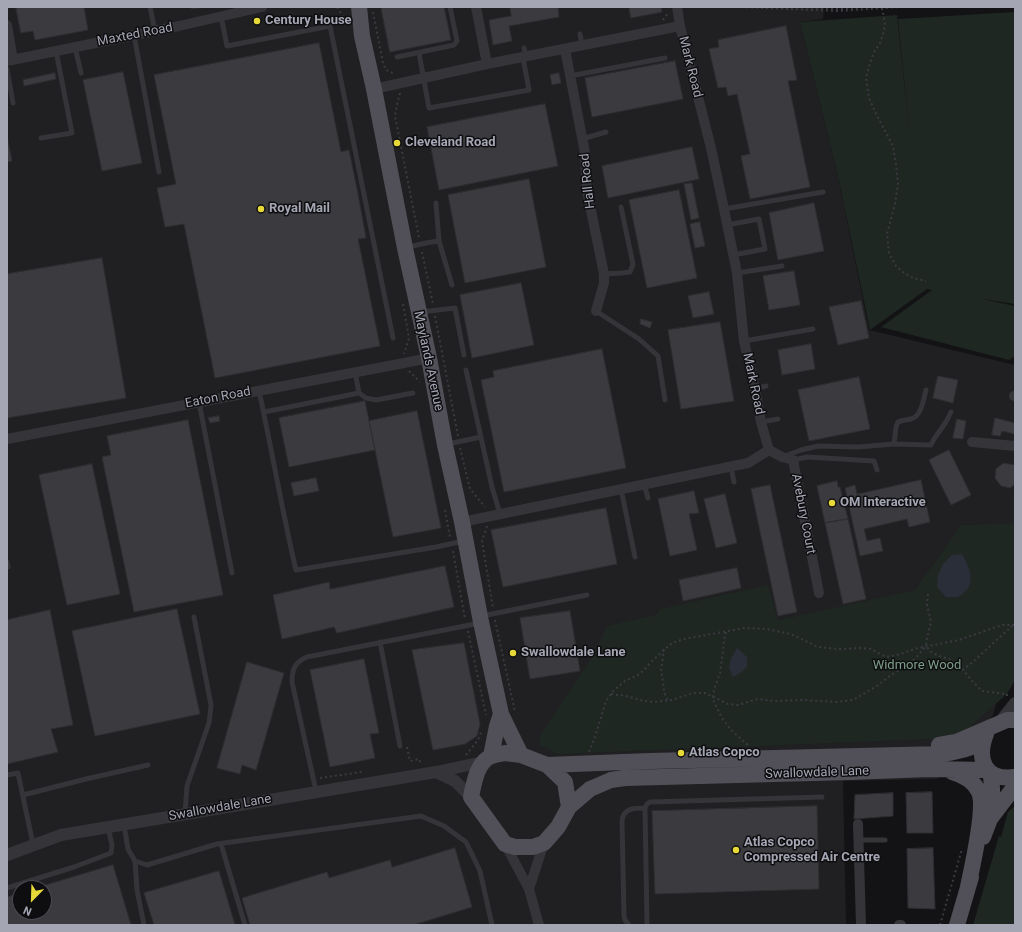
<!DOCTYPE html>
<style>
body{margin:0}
#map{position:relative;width:1022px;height:932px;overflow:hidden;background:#131315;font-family:Roboto,sans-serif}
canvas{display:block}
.frame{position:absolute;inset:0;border:8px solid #a5a6b4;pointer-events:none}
.north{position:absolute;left:12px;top:880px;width:40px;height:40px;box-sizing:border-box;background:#0e0e10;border:1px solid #4a4b52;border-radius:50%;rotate:203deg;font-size:11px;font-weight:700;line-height:16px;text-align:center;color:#a5a6b4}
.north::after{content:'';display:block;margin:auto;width:14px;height:18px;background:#e7d938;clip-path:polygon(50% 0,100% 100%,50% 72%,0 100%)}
</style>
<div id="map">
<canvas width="1022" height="932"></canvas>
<div class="frame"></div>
<div class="north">N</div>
</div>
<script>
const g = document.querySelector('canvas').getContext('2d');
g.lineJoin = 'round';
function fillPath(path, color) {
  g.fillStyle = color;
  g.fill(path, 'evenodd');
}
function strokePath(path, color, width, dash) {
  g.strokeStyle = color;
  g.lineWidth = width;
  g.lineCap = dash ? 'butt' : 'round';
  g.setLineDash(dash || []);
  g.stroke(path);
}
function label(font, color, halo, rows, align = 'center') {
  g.font = font + ' Roboto,sans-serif';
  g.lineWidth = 3;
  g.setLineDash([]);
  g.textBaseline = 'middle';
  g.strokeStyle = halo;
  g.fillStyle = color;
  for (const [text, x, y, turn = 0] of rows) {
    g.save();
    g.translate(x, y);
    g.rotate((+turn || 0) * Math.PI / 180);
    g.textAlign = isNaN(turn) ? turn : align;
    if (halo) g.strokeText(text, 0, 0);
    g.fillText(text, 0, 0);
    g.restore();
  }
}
fillPath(new Path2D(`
 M 7,7 L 824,7 L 823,19 L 800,22 L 839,181 L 869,330 L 1015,365 L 1015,639 L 993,715 L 937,779 L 843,781 L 846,925 L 7,925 ZM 20,888 L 44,888 L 44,912 L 20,912 Z`), '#201f21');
fillPath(new Path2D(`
 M 1015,12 L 1015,304 L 982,299 L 1015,306 L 1015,356 L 1009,360 L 881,327 L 932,290 L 927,289 L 870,330 L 839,181 L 800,22 L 897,15 L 910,137 L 898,19 Z
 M 1015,523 L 1015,680 L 1007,694 L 957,738 L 557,754 L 540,745 L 539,737 L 594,654 L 607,626 L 656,615 L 660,609 L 768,585 L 778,620 L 915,590 L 961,525 Z
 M 1015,806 L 1015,925 L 973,925 L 999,836 L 1001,837 L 1008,812 Z`), '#1f2722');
fillPath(new Path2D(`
 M 962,554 C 968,565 976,580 966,591 C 964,593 961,595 958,597 L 946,597 L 937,587 L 938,575 L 943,564 L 952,555 Z
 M 737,648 L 747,657 L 747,667 L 740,673 L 733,677 L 729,668 L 731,659 Z`), '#2a2e38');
const building = new Path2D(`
 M 16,7 L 84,7 L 88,30 L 35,40 L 33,31 L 21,33 Z
 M 192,7 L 205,7 L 192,9 Z
 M 381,7 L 444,7 L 451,40 L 390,52 Z
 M 510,7 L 558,7 L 559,17 L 509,26 L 512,41 L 493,45 L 489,20 L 511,16 Z
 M 629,7 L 661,7 L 662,12 L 631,18 Z
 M 786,26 L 797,80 L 788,81 L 810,187 L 750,199 L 741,156 L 750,154 L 737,94 L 728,96 L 726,87 L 718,88 L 709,49 L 719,47 L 718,40 Z
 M 319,43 L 341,152 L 349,150 L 358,194 L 366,238 L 358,239 L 380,346 L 215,378 L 184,224 L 165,227 L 157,188 L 176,184 L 154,75 Z
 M 675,61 L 683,99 L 592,117 L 585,78 Z
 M 123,72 L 142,163 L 102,171 L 83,80 Z
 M 55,73 L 56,79 L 24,86 L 23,80 Z
 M 559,73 L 561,83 L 552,85 L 550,75 Z
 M 545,104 L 558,166 L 439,190 L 427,127 Z
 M 7,136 L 12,161 L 7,162 Z
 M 692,147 L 699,179 L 608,198 L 602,166 Z
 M 529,179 L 546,267 L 465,283 L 448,195 Z
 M 692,183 L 699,218 L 691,220 L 684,184 Z
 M 679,190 L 697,278 L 647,288 L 629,200 Z
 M 814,203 L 824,251 L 778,260 L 769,213 Z
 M 700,222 L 705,246 L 695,248 L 690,224 Z
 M 102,258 L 126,398 L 7,418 L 7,274 Z
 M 794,271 L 800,305 L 769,310 L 763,276 Z
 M 521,283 L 534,345 L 472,358 L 460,295 Z
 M 709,292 L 714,314 L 693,318 L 688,296 Z
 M 861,301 L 869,338 L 838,345 L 829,307 Z
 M 641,319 L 652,322 L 650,328 L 640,324 Z
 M 720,322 L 734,401 L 681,409 L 668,330 Z
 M 811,344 L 815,369 L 782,375 L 778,350 Z
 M 602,349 L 626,468 L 504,492 L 481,380 L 494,377 L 493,371 Z
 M 938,376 L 958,380 L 953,403 L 933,398 Z
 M 859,377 L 870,429 L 809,441 L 798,390 Z
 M 365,401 L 375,450 L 289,467 L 279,418 Z
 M 417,411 L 441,528 L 393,537 L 369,421 Z
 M 219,416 L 220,421 L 210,423 L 208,418 Z
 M 995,418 L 1015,423 L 1015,434 L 1002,431 L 1000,436 L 992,435 Z
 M 957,419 L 966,421 L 963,439 L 953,438 Z
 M 188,420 L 223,595 L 134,612 L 102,457 L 111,455 L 107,436 Z
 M 949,450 L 971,495 L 951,505 L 929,460 Z
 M 1004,463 L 1014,465 L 1015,466 L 1015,484 L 1010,488 L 1001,486 L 995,478 L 996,469 Z
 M 92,464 L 120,594 L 67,605 L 39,475 Z
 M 316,478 L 319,491 L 294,496 L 291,483 Z
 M 921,480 L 930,522 L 909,527 L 907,519 L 864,529 L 867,541 L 880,538 L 883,551 L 860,556 L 845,488 L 855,485 L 857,494 Z
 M 837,481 L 838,487 L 840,487 L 848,519 L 825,523 L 817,486 Z
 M 770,485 L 797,612 L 778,616 L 751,489 Z
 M 694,491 L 699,513 L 689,514 L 697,550 L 670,556 L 658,499 Z
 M 725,494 L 737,543 L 716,548 L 704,499 Z
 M 606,508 L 617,564 L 503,587 L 491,530 Z
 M 848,519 L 866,599 L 843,604 L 825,523 Z
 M 445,566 L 454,607 L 337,633 L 334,627 L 282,639 L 273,595 L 329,582 L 330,589 Z
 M 737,568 L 741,588 L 683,601 L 679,580 Z
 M 177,609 L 200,714 L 95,736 L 72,631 Z
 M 50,610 L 73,725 L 51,729 L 58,752 L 7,764 L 7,620 Z
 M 570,611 L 580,671 L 530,679 L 520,618 Z
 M 464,643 L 480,724 L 477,736 L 465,744 L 433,750 L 412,650 Z
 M 364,659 L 379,733 L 370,734 L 375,758 L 330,767 L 310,670 Z
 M 247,662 L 284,673 L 256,770 L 242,765 L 240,774 L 217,768 Z
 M 932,792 L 933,833 L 907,833 L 906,793 Z
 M 893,793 L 893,816 L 854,819 L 855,795 Z
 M 817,806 L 819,889 L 655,894 L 652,811 Z
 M 455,848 L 472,907 L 413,925 L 250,925 L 242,898 L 327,872 L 329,878 L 390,860 L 392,867 Z
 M 933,848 L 935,909 L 908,908 L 907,849 Z
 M 113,865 L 131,925 L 7,925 L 7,897 L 20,893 L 20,912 L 44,912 L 44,888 L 36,888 Z
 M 219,871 L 235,925 L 154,925 L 144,893 Z`);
fillPath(building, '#3b3a3f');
strokePath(building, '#2e2d30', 1);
strokePath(new Path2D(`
 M 337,7 L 347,23
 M 741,7 L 838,11 L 900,7
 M 801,7 L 839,9 L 864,7
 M 882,8 L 885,23 L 884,31 L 880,43 L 874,52 L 870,63 L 866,78 L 869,98 L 876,114 L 893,146 L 896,164 L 898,184 L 895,204 L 887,234 L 889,253 L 896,266 L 904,273 L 913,278 L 926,281
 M 373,12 L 383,63 L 386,70 L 395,74
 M 663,20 L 669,12
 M 400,93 L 397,105 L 395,116 L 419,238
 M 422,252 L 433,304
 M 403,304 L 409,338 L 404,354
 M 435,316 L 458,436
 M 409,371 L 420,382
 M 460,448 L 470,489 L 485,507
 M 445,510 L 450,537
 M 487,526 L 482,541 L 493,608
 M 453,551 L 465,619
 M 928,594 L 927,605 L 931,622 L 927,638 L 926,646 L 931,652 L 939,656 L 949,659 L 963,670
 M 495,620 L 515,712
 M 468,631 L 486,715
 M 726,632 L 724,640 L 723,651 L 720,673 L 714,690 L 713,697 L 714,702 L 722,718 L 731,730 L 749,746
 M 664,649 L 661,671 L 663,681 L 664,692 L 668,701
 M 611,694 L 626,696 L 644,701 L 654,702 L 672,700 L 693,693 L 705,693 L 728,704 L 738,705 L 758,699 L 774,701 L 802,700 L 837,702 L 853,700 L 877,686 L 887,678 L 915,659 L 925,647
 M 1007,696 L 1007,694 L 982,691 L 973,682 L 963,670 L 975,660 L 1012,626
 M 407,747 L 410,761 L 419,759 L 421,764
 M 589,752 L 595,737 L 606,701 L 614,690 L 625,681 L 638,675 L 644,670 L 650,663 L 665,649 L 672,643 L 684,639 L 745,628 L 766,629 L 791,634 L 818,647 L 839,649 L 860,648 L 871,649 L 886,657 L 897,655 L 918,648 L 959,640 L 1002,625 L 1015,625
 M 466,755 L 478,740 L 482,730
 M 320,778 L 362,772
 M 940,925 L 962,849`), '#3a3a40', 2, [2, 3]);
strokePath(new Path2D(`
 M 150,7 L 155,31
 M 221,16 L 227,46 L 330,26 L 393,338
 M 580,34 L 582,45
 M 134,35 L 159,172
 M 75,47 L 81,73
 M 524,48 L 526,57
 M 419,53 L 429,108 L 529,90 L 523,58
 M 397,57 L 454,45 L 457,41 L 450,7
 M 7,69 L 13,103
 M 570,76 L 665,58
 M 41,138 L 72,133 L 56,51
 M 582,139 L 606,132
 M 436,203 L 439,241
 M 724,209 L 823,192
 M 727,225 L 759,219 L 765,249 L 733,255
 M 408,247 L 426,243 L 439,241 L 452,285
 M 737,273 L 782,266
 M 604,274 L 622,273 L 630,272 L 633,264 L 621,207
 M 596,311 L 639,339 L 658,356 L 665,400
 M 421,312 L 455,308 L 464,355
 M 744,341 L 813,329
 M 466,370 L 492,487 L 500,514
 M 355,372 L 359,393 L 366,398 L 376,400 L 413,393
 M 755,389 L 766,386
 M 259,391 C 272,450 282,511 296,570 L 436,547 L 464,541
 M 199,402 L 232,573
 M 264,412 L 359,393
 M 761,422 L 778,419
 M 448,444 L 481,437
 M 894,444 L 896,427 L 898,422 C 902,420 907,420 911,419 C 922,416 923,400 926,390
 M 785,456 L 801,450 L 818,446 L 858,447 L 894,444 L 931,445 L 934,439 L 946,422 L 951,412
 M 793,460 L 807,457 L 874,461 L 877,470
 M 731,467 L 734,482
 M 644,484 L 648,498
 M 621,489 L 635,557
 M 7,562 L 8,567
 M 482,616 L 587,595
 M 380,642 L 400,746
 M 7,775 L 18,773 L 33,844
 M 316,791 L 292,682 C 292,669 295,662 307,657 L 480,623
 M 23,795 L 86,779 L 148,765
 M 645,808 L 647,925
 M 185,813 L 187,786 L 209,723 L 210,715 L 211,705 L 194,617
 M 124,825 L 128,849 L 135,861 L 147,865 L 217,844 L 421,816 L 444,826 L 466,842 L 480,871 L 492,925
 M 859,840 L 885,840
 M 221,844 L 245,925
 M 135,861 L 137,890 L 144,925
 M 7,888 L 74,867 L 111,853 L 112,845 L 108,827
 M 629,925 L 625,920 L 624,916 L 622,821 C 623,808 634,808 645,808 L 647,804 L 650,802 L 822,797`), '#353439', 5);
strokePath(new Path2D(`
 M 476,7 L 487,64
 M 7,25 L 13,60
 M 565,49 L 585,153 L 587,191 L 604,274 L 604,283 L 596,311
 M 7,61 L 179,26 L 262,7
 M 374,89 L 487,64 L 680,26
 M 1014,396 L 1015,396
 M 7,439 L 404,363 L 429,358
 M 972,442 L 1015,446
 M 769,450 L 782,457 L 793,460 L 819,593
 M 462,522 L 748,463 L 769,450 L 761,422 L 755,389 L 744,341 L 737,273 L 724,209 L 711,148 L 680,26 L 677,7
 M 858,824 L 861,925
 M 505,844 L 529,889 L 539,925
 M 529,889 L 544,843
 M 899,925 L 901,925`), '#353439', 10);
strokePath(new Path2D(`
 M 998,724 L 1015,703
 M 436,772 L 455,781 L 471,797
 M 7,855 L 61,835 L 436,772 L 483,762`), '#353439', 12);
strokePath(new Path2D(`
 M 359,7 L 362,36 L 374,89 L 405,248 L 429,358 L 445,445 L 462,522 L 481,622 L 501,714 L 521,755
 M 986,734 C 976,760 985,781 1015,777
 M 939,745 L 956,742 L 1007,720 L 1015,720
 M 505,753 L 521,755 L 547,765 L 565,782 L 569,807 L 558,827 L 544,843 L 533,847 L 515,847 L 505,844 L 471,797 C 474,783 477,761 492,756 C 496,754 501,754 505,753 Z
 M 491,756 L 497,726 L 501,714
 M 547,765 L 650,761 L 942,754 C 957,752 969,749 982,743
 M 952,772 C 963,775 974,781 979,792 C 986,808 972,867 968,887
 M 569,807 L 590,789 L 611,780 L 625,778 L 850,772 L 929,769 L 988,770
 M 990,818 C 991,802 994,787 990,772
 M 983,837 L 990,819 L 1015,786
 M 957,925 L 971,877`), '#515058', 16);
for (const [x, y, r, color] of [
 [257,21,4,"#e7d938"],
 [397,143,4,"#e7d938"],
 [261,209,4,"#e7d938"],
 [832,503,4,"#e7d938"],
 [513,653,4,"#e7d938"],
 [681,753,4,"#e7d938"],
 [736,850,4,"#e7d938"]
]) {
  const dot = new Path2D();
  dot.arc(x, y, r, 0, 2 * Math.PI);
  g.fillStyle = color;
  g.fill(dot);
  strokePath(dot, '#0e0e10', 1.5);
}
label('bold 13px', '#a5a6b4', '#0e0e10', [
 ["Century House",265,21],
 ["Cleveland Road",405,143],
 ["Royal Mail",269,209],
 ["OM Interactive",840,503],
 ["Swallowdale Lane",521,653],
 ["Atlas Copco",689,753],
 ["Atlas Copco",744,843],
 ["Compressed Air Centre",744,858]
], 'left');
label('13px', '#a5a6b4', '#0e0e10', [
 ["Maxted Road",135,35,-11],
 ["Mark Road",690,67,76],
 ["Hall Road",588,181,-96],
 ["Maylands Avenue",428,361,78],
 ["Mark Road",753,384,78],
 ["Eaton Road",218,398,-11],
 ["Avebury Court",803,514,79],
 ["Swallowdale Lane",817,773,-2],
 ["Swallowdale Lane",220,808,-10]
]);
label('13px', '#7d9e88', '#0e0e10', [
 ["Widmore Wood",917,666]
]);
</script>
